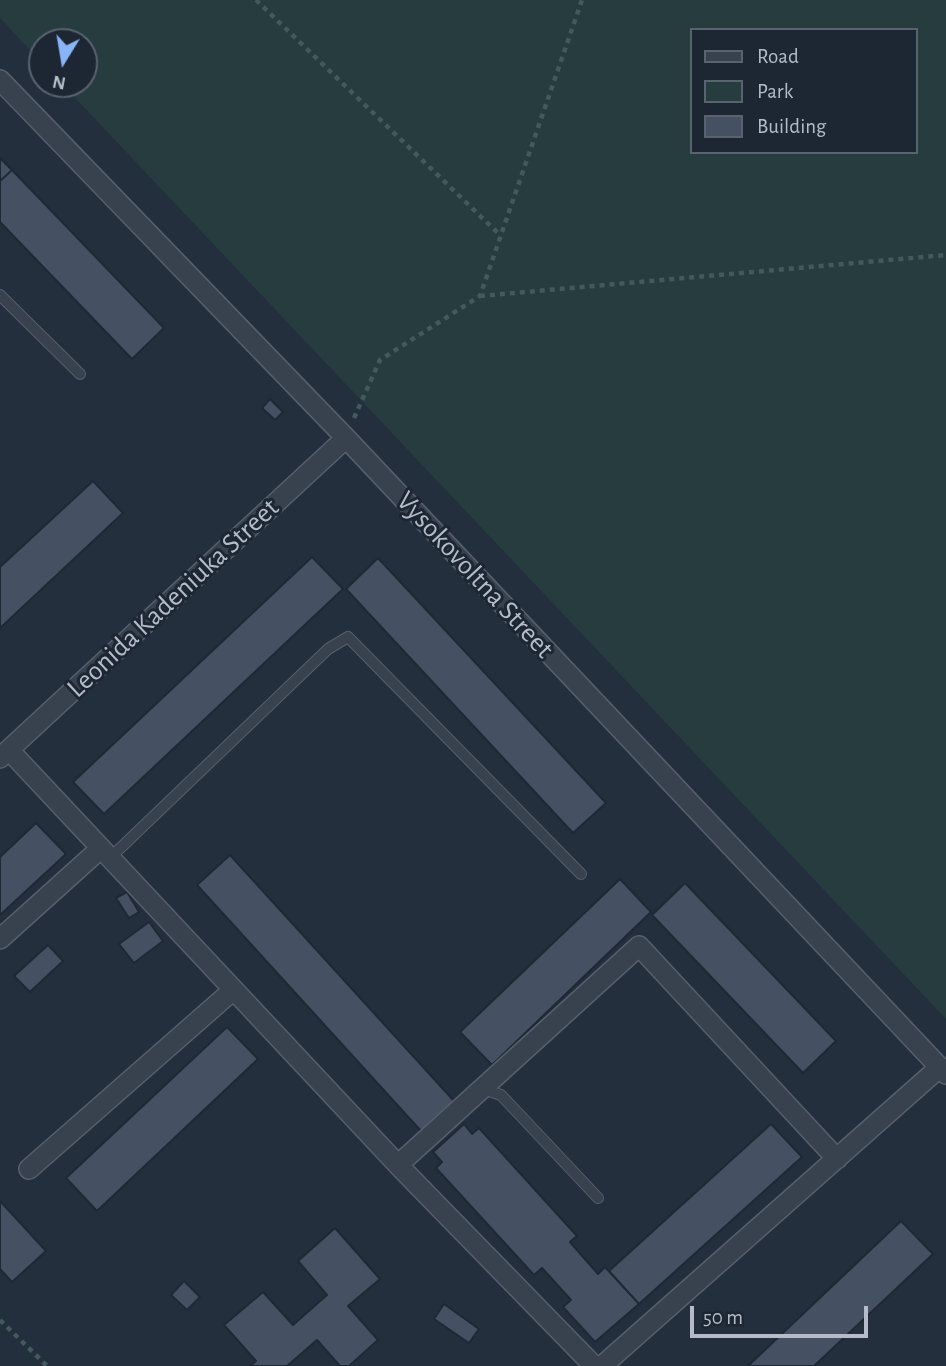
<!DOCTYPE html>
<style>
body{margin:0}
#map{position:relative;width:946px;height:1366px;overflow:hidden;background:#242f3e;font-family:"Alegreya Sans",sans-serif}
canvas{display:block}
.legend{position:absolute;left:690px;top:28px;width:228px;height:126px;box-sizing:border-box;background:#1d2633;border:2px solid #59626f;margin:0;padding:9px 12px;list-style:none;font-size:21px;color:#b4bcc9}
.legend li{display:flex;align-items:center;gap:14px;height:35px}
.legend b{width:35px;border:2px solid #59626f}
.north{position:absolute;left:28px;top:28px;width:70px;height:70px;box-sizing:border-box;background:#1d2633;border:2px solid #59626f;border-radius:50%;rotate:191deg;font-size:19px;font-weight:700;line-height:28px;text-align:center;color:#b4bcc9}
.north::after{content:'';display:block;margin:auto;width:24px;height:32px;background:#8ab4f8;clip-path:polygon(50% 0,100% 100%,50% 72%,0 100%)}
.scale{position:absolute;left:690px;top:1306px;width:178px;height:32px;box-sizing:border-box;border:4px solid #b4bcc9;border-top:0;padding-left:9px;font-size:21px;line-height:24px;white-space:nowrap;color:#b4bcc9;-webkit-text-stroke:5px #1d2633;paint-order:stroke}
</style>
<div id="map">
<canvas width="946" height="1366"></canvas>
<ul class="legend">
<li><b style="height:9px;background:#38414e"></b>Road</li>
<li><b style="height:19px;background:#263c3f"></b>Park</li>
<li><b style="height:19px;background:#455162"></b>Building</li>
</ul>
<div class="north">N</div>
<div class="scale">50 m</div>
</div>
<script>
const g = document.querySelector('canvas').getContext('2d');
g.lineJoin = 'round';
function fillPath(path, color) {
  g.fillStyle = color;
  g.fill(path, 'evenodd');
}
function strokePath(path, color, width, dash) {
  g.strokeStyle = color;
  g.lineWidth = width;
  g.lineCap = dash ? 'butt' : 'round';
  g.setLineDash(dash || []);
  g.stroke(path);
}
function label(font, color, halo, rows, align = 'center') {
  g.font = font + ' "Alegreya Sans",sans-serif';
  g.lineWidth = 6;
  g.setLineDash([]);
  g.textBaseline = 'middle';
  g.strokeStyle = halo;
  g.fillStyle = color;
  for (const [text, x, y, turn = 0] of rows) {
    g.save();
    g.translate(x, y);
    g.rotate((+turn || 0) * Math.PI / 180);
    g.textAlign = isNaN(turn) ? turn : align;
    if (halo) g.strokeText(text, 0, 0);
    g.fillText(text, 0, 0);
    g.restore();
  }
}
fillPath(new Path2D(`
 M 0,0 L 946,0 L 946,1019 L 62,84 L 84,84 L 84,42 L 42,42 L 42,63 L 0,18 ZM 692,30 L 916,30 L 916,152 L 692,152 Z`), '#263c3f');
const building = new Path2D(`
 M 0,158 L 12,170 L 0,181 Z
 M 12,170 L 164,328 L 132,359 L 0,222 L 0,181 Z
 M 270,399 L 283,412 L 275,420 L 262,408 Z
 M 93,481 L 123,513 L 0,628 L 0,567 Z
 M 312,557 L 343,589 L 104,814 L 73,782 Z
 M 378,558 L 606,803 L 573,833 L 346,589 Z
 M 36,823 L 66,854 L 0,915 L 0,857 Z
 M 230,855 L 454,1101 L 421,1131 L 197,885 Z
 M 620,879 L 651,912 L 492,1065 L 460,1032 Z
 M 685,883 L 836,1041 L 803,1073 L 652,915 Z
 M 127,892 L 139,912 L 129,918 L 116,898 Z
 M 149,922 L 163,941 L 134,963 L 119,944 Z
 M 48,945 L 63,961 L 30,992 L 14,976 Z
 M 227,1027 L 258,1059 L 97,1211 L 66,1178 Z
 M 464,1124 L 472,1134 L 479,1128 L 577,1236 L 570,1242 L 598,1274 L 605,1267 L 639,1304 L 595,1342 L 563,1307 L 571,1300 L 542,1268 L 534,1275 L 436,1168 L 442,1162 L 433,1152 Z
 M 771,1124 L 802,1157 L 639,1304 L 609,1271 Z
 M 0,1201 L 46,1251 L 12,1282 L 0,1269 Z
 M 901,1221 L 933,1254 L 814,1366 L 748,1366 Z
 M 335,1228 L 380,1279 L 348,1306 L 378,1340 L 349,1366 L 340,1366 L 317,1340 L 287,1366 L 250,1366 L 256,1361 L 224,1325 L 263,1292 L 293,1325 L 327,1295 L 298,1261 Z
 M 184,1281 L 200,1297 L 187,1310 L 171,1295 Z
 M 444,1304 L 479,1329 L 469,1343 L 434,1319 Z`);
fillPath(building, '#455162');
strokePath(building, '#1f2835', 2);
const service = new Path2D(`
 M 0,295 L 80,374
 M 110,858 L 328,649 L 348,637 L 581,874
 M 483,1089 L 501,1095 L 598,1198`);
const minor = new Path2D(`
 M 0,80 L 346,438 L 946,1074
 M 9,750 L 398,1165 L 639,946 L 837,1159
 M 0,758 L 346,438
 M 0,939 L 100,849
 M 398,1165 L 594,1366
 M 29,1169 L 232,991
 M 602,1366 L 940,1067`);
strokePath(service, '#565f6c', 12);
strokePath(minor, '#565f6c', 22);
strokePath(new Path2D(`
 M 256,0 L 501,236
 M 480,296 L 946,255
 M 354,418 L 380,360 L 480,296 L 582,0
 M 0,1320 L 47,1366`), '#44595c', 4.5, [5, 5]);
strokePath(service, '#38414e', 10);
strokePath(minor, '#38414e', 19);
label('28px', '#b4bcc9', '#1d2633', [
 ["Vysokovoltna Street",475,575,47],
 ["Leonida Kadeniuka Street",173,598,-43]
]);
</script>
